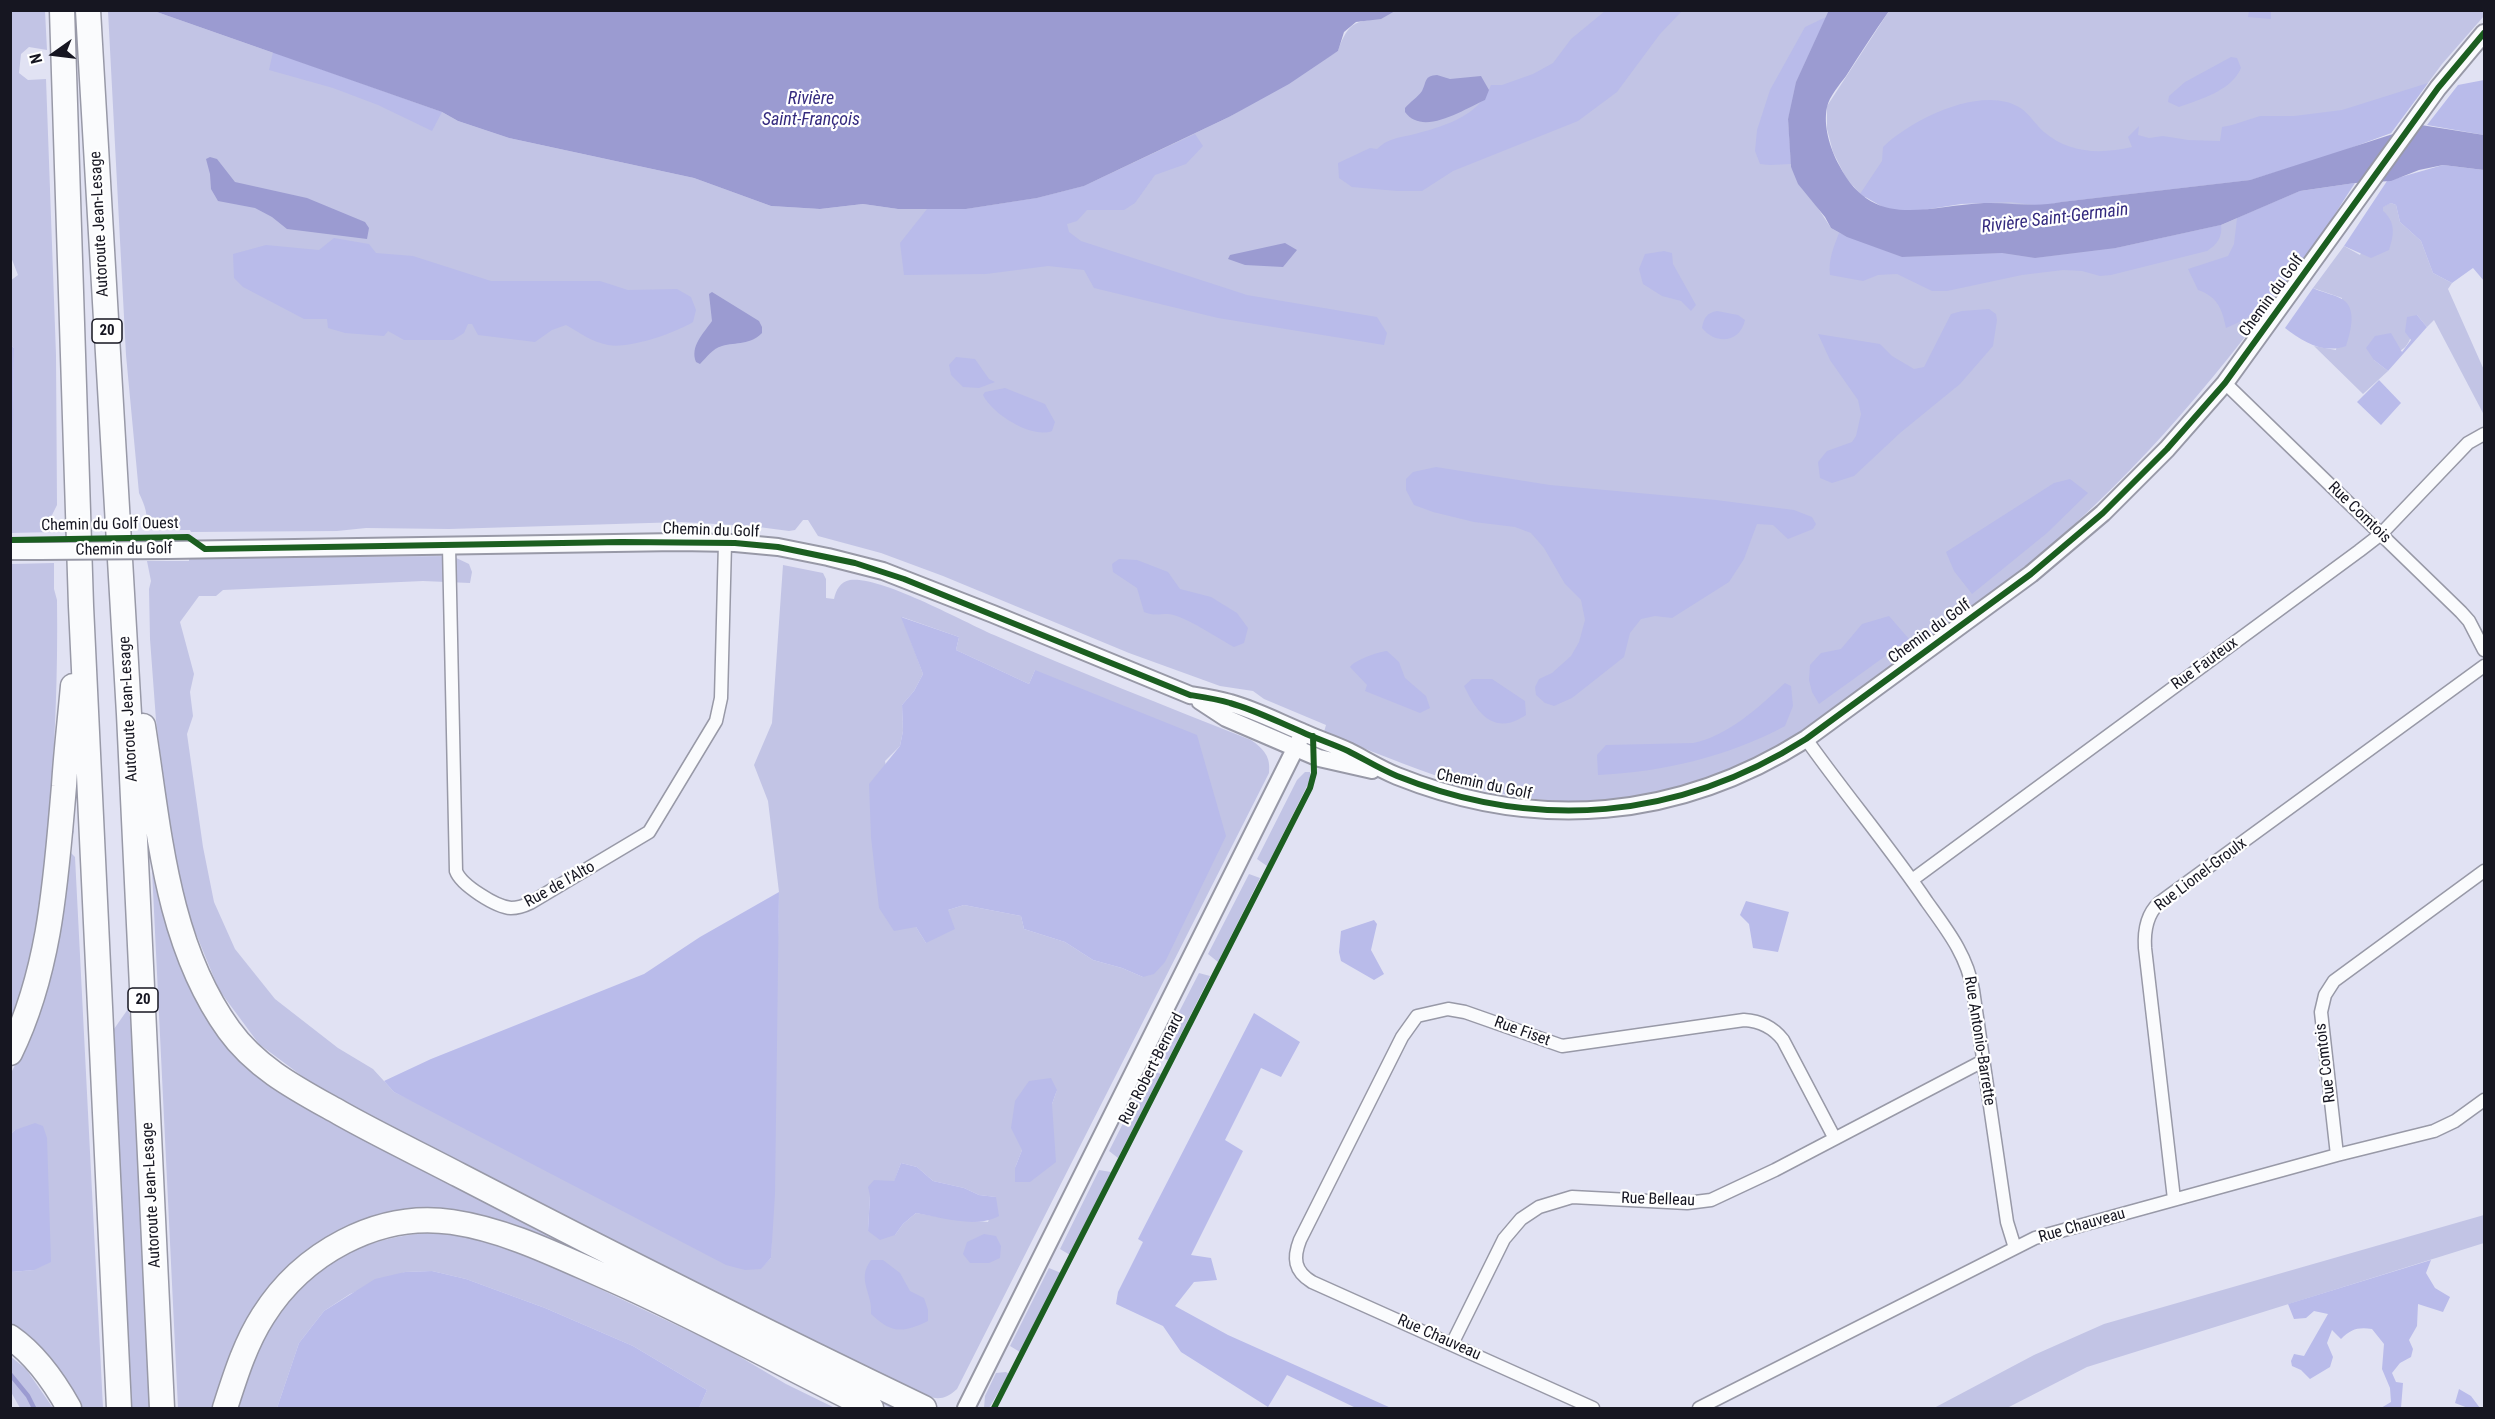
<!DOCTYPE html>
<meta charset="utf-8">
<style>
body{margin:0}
#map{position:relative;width:2495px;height:1419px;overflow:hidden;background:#e1e2f3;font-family:"Roboto Condensed",sans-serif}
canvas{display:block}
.frame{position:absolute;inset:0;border:12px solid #161621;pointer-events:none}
.north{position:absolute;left:24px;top:24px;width:60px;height:60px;-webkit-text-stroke:4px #fff;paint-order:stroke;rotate:256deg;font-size:16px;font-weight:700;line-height:24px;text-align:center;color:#161621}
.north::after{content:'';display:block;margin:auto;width:21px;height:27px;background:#161621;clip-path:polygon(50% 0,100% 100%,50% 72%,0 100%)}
</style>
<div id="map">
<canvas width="2495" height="1419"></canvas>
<div class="frame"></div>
<div class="north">N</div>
</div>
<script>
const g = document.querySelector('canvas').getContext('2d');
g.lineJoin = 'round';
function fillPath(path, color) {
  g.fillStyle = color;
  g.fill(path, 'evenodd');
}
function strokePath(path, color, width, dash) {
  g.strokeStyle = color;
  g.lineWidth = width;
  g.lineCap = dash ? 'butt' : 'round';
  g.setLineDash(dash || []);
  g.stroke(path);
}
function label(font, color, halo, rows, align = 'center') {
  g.font = font + ' "Roboto Condensed",sans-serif';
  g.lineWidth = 4.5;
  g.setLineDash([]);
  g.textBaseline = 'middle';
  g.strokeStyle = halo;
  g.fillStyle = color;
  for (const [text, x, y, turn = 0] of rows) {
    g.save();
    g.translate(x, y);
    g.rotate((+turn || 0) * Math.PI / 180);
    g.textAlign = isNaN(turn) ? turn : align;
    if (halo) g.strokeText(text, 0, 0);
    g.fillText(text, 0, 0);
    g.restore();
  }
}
fillPath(new Path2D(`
 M 1395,10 L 1829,11 L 1788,119 L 1791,167 L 1831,228 L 1847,237 L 2116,248 L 2221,225 L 2300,191 L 2318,238 C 2241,347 2159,450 2058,539 C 2005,586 1944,627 1887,668 C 1844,699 1802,736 1755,758 C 1717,777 1674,791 1632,797 C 1516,815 1428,774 1324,732 L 1326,725 L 1264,699 L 1253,691 L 1220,686 L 1129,653 L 943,576 L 881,553 L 818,536 L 808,520 L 803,520 L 795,530 L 789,531 L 751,526 L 682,522 L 449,529 L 366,528 L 337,531 L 191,532 L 190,530 L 145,530 C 149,515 145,506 139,493 L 126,355 L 108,11 L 154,11 L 442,112 L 458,121 L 509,138 L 694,178 L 771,206 L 820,209 L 863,204 L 898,209 L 966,209 L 1037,198 L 1084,186 L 1229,117 L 1338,51 C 1353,8 1364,30 1395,10 Z
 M 11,11 L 45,11 L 47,50 L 29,47 L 21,54 L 19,73 L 28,80 L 46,79 L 56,355 L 57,505 L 52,515 L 53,532 L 11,533 L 14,348 L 10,344 L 10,281 L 18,275 L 11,257 Z
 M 1889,11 L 2484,11 L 2484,16 L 2442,64 L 2391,133 L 2250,180 L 2061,202 L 2042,206 L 1863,197 L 1846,178 L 1833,152 L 1827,129 L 1827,106 Z
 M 2391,203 L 2396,205 L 2400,222 L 2421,241 L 2433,273 L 2452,283 L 2448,289 L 2484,370 L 2484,415 L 2434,320 L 2427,327 L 2417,315 C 2408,350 2409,350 2374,360 L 2388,371 L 2363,394 L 2314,346 L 2336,350 L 2342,298 L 2313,288 L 2344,246 L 2360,255 L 2383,211 L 2383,206 Z
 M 452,556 L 469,564 L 472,572 L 470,583 L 423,581 L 223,590 L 216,596 L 199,596 L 180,622 L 194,674 L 190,692 L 193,716 L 187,734 L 203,847 L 214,902 L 235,949 L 275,999 L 338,1048 L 373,1069 L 394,1092 L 760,1269 L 771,1258 L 779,892 L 768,801 L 754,765 L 772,723 L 783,565 L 823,573 L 826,579 L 826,598 L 834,599 C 836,590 840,582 850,580 C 881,576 962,621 994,635 C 1079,672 1165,706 1251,740 C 1264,749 1271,757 1269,773 L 957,1389 C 946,1399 939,1400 926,1396 L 646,1258 L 318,1088 L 259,1044 L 219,990 L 185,907 L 169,820 L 156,720 L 150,639 L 149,589 L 151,581 L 147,561 L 189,561 L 189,558 ZM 902,617 L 959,637 L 956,650 L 1029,684 L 1035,670 L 1143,977 L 1122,968 L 1093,960 L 1065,942 L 1024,929 L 1021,916 L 964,905 L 948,910 L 926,943 L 916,927 L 885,761 L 900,746 L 903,731 L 902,705 L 914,691 L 923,674 ZM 1057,1090 L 1052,1104 L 1015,1168 L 1022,1150 ZM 901,1163 L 917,1167 L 933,1181 L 964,1188 L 979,1195 L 996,1197 L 988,1222 L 952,1219 L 916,1213 L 903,1224 L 895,1235 L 868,1231 L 870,1196 L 894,1182 Z
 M 54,563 L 54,589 L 57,600 C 58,674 55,746 49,819 C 43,886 38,957 11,1019 L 11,564 Z
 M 1305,772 L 1310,772 L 1311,778 L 1267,866 L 1257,859 L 1297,780 Z
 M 70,825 L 74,831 L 70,845 L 71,853 L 75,857 L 103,1408 L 77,1408 L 11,1327 L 11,1272 L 34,1270 L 15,1130 L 11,1134 L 11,1073 L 24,1048 Z
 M 151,849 L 239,1055 L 906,1408 L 891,1408 L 764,1345 L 482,1220 L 317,1249 L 218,1408 L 178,1408 Z
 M 1249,874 L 1260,878 L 1218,962 L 1208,954 Z
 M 1199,973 L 1210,976 L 1168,1060 L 1161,1058 L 1158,1053 Z
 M 128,1009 L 132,1025 L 150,1408 L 131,1408 L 114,1029 Z
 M 1150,1070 L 1161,1074 L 1118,1158 L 1109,1151 Z
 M 1099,1170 L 1111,1172 L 1070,1255 L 1060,1249 Z
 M 2484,1215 L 2484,1243 L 2087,1367 L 2007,1408 L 1934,1408 L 2034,1355 L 2104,1324 Z
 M 442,1232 L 472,1236 L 532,1257 L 725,1348 L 786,1384 L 835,1408 L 699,1408 L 707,1390 L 633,1346 L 545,1308 L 466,1279 L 432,1271 L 405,1272 L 350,1294 L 324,1311 L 299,1343 L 277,1408 L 237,1408 C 249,1375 261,1337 282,1308 C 320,1255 380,1234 442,1232 Z
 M 1049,1268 L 1061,1273 L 1020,1352 L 1010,1346 Z
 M 10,1356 L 26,1369 L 53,1408 L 20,1408 L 11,1392 Z
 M 1006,1372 L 1009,1374 L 989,1408 L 984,1408 L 985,1396 L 996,1373 Z`), '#c2c4e5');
fillPath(new Path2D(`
 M 1605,11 L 1682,11 L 1660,34 L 1617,92 L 1578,121 L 1453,171 L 1422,191 L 1397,191 L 1352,187 L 1339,178 L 1338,163 L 1370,148 L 1377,149 C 1387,139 1397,138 1411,135 C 1442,127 1479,117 1491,85 L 1502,85 L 1533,74 L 1553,63 L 1571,39 Z
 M 2249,11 L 2271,11 L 2271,19 L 2248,17 Z
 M 1826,17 L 1796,82 L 1788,119 L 1791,164 L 1770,165 L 1760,164 L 1755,151 L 1757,130 L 1770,90 L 1805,27 Z
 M 273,52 L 442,112 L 432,131 L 378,105 L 333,88 L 269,70 Z
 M 2231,57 L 2237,58 L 2241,68 C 2231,91 2201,99 2179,107 L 2168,102 L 2169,96 L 2185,82 Z
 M 2484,80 L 2484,135 L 2427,125 L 2458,85 Z
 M 2428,83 L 2391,133 L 2332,155 L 2250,180 L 2061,202 L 2042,206 L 2010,202 L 1961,204 L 1917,211 L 1888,210 L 1860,194 L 1882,161 L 1883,147 C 1912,119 1984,83 2022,109 C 2030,115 2036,125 2044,132 C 2070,154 2101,154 2132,147 L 2128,137 L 2139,126 L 2138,135 L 2149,138 L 2163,136 L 2188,140 L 2220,141 L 2222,127 L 2232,125 L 2260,116 L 2294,116 L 2342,110 Z
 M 1195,134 L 1203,146 L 1186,164 L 1155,175 L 1135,203 L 1124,210 L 1087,210 L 1077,221 L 1067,224 L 1069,232 L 1081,241 L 1247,295 L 1377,317 L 1387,333 L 1384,345 L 1218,318 L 1094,288 L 1084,270 L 1048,266 L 986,274 L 904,275 L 900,243 L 927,209 L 966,209 L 1037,198 L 1084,186 Z
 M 2443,165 L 2484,170 L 2484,281 L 2473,268 L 2452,283 L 2433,273 L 2421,241 L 2400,222 L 2396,205 L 2391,203 L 2383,207 L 2383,211 C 2396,222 2394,235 2389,250 L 2371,258 L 2344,246 L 2387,181 Z
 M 2355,183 C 2325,228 2296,283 2251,315 C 2244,320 2235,324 2226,328 C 2222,309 2218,297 2198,290 L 2188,269 L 2228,256 L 2234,244 L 2237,218 L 2300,191 Z
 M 2221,225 C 2223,236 2217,245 2207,251 L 2111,275 L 2100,276 L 2082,271 L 2063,270 L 2022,275 L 1947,291 L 1932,291 L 1897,274 L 1878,275 L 1863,281 L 1830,275 C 1828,260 1834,246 1839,233 L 1902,257 L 2002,253 L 2035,258 L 2116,248 Z
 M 334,238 L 369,244 L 376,253 L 413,256 L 491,281 L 600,281 L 628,290 L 677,289 L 691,297 L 696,310 L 693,322 C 675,333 630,349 608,345 C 592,342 580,333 566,325 L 552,330 L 535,342 L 478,335 L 472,324 L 468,324 L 464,333 L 453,340 L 404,340 L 388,331 L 384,336 L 345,333 L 328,328 L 327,319 L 304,319 L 243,287 L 234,278 L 233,254 L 266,245 L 319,250 Z
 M 1664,251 L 1672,253 L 1673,264 L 1696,305 L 1691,311 L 1681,301 L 1662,296 L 1643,284 L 1639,269 L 1645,254 Z
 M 2313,288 C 2321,292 2332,294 2340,298 C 2358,306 2351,331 2346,346 C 2323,354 2303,342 2285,328 Z
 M 1989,309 L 1996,314 L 1997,320 L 1993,346 L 1960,384 L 1900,433 L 1854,476 L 1832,483 L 1820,478 L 1818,462 L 1827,451 L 1852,442 L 1856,436 L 1861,414 L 1858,400 L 1830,360 L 1818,334 L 1880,344 L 1892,356 L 1914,369 L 1924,367 L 1951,314 L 1962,311 Z
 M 1717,311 L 1738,315 L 1745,320 C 1740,343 1716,345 1702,328 C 1704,317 1707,313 1717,311 Z
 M 2417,315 L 2427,327 L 2388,371 L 2374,360 L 2366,348 L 2375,336 L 2391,333 L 2402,352 L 2411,340 L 2405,332 L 2407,317 Z
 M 10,344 L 14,348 L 12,498 L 11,498 Z
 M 956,357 L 975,359 L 989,379 L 995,382 L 979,388 L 963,387 L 951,375 L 949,365 Z
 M 2379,380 L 2401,403 L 2381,425 L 2357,402 Z
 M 1005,388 L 1045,404 L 1055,422 L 1052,431 C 1032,439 992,414 983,395 L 985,392 Z
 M 1436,467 L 1550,485 L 1716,500 L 1794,510 L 1812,517 L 1816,524 L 1813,529 L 1788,539 L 1773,525 L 1757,524 L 1744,559 L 1729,582 L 1672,618 L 1655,616 L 1641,619 L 1630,633 L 1624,657 L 1572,698 L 1554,706 L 1545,703 L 1536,695 L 1535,687 L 1539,679 L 1552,673 L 1571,656 L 1579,642 L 1585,620 L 1581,600 L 1565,584 L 1544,548 L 1531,533 L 1515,527 L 1474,522 L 1433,512 L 1414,505 L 1406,490 L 1406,479 L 1413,472 Z
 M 2070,479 L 2088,493 L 2047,533 L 1972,594 L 1954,571 L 1946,552 L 2054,483 Z
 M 1119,559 L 1137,560 L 1168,572 L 1180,589 L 1211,597 L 1237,613 L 1248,628 L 1244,643 L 1234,647 C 1217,638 1186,616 1168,614 C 1158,614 1154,616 1144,612 L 1137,588 L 1113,572 L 1112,564 Z
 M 1889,616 L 1909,639 L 1819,704 L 1812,692 L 1809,680 L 1810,665 L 1821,653 L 1841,649 L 1862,624 Z
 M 901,617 L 959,637 L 956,650 L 1029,684 L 1035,670 L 1197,735 L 1226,836 L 1165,962 L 1154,974 L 1143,977 L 1122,968 L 1093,960 L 1065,942 L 1024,929 L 1021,916 L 964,905 L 948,910 L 955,929 L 926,943 L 916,927 L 894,931 L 879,908 L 871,837 L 869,784 L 900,746 L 903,731 L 902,705 L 914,691 L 923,674 Z
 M 1387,651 L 1399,662 L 1405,678 L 1426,696 L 1430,708 L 1420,713 L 1365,691 L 1367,685 L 1350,667 C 1355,660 1377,652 1387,651 Z
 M 1472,679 L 1492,679 L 1525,701 L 1526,715 C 1495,736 1478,715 1464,686 Z
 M 1785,683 L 1791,686 L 1793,706 L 1785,726 C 1727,757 1663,772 1598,775 L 1597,755 L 1606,745 L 1693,743 C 1728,736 1759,707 1785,683 Z
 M 779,892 L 775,1194 L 771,1258 L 761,1269 L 745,1270 L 726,1265 L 394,1092 L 384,1081 L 431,1059 L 644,974 L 700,937 Z
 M 1746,901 L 1789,912 L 1778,952 L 1753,948 L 1749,924 L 1740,915 Z
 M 1374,920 L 1377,924 L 1371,950 L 1384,974 L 1374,980 L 1341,961 L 1339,952 L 1341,931 Z
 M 1254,1013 L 1300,1042 L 1281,1077 L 1261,1068 L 1225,1140 L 1243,1151 L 1191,1255 L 1211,1258 L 1217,1280 L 1194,1282 L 1175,1306 L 1228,1335 L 1391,1408 L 1356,1408 L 1287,1375 L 1268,1407 L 1181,1352 L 1163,1326 L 1116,1304 L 1118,1292 L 1143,1242 L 1138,1239 Z
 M 1051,1078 L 1057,1090 L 1052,1104 L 1056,1162 L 1030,1182 L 1015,1182 L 1015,1168 L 1022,1150 L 1011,1128 L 1015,1101 L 1029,1081 Z
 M 35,1123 L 43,1126 L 47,1138 L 51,1262 L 34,1270 L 11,1272 L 11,1134 L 15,1130 Z
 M 901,1163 L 917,1167 L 933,1181 L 964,1188 L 979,1195 L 996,1197 L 999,1216 C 976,1229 940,1217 916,1213 L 903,1224 L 895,1235 L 880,1240 L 868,1231 L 870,1196 L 868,1187 L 874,1180 L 894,1181 Z
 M 984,1234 L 996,1236 L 1001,1246 L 1000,1258 L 989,1263 L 970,1263 L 963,1254 L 967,1242 Z
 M 871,1260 L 883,1260 L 900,1273 L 910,1291 L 924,1298 L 928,1310 L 928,1321 C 903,1333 892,1334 871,1314 C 873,1293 856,1280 871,1260 Z
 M 2431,1260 L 2426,1273 L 2435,1288 L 2450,1297 L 2443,1312 L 2418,1304 L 2417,1326 L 2409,1340 L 2413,1349 L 2411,1357 L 2400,1363 L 2392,1373 L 2396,1382 L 2403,1383 L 2401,1408 L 2381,1408 L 2391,1402 L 2390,1388 L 2382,1369 L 2384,1344 L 2372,1329 C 2358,1327 2351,1329 2341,1339 L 2332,1330 L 2327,1343 L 2333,1357 L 2330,1367 L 2310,1379 L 2301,1370 L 2292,1366 L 2291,1361 L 2294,1354 L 2304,1356 L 2328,1314 L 2314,1311 L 2306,1318 L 2294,1319 L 2288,1304 Z
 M 432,1271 L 466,1279 L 545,1308 L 633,1346 L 707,1390 L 699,1408 L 277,1408 L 299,1343 L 324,1311 L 375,1279 L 405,1272 Z
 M 2459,1389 L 2471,1396 L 2480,1408 L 2468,1408 L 2455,1403 Z`), '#b9bbea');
fillPath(new Path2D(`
 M 1829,10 L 1889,11 C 1874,32 1860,54 1846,76 C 1840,84 1829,97 1827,107 C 1823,126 1830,148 1839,165 C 1873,231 1925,206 1984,203 C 2010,202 2035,208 2061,202 L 2250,180 L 2421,125 L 2484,135 L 2484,170 L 2443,165 L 2419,170 L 2391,181 L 2355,183 L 2300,191 L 2221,225 L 2116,248 L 2035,258 L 2002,253 L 1902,257 L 1847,237 L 1831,228 L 1825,217 L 1798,184 L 1791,167 L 1788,119 L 1796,82 Z
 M 154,11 L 1395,11 L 1381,19 L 1356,22 L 1344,32 L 1338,51 L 1289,84 L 1229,117 L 1084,186 L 1037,198 L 966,209 L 898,209 L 863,204 L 820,209 L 771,206 L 694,178 L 509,138 L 458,121 L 442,112 Z
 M 1437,75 L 1450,79 L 1481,76 L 1489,90 L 1485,100 C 1464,109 1423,137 1405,112 L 1405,108 C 1410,102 1418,97 1422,91 C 1427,81 1424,76 1437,75 Z
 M 210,157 L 217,159 L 235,182 L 307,198 L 365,222 L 369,228 L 367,239 L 287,229 L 272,217 L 255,208 L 218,201 L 211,189 L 210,174 L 206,159 Z
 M 1285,243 L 1297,250 L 1283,267 L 1245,265 L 1228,259 L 1230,255 Z
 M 712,292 L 759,321 L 762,327 L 762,333 C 751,345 736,342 722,346 C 712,349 707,357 700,364 L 696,362 C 690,346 703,334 712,321 L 709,294 Z`), '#9b9bd1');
strokePath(new Path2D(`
 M 10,1374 L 28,1396 L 34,1408`), '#9b9bd1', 4.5);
const minor = new Path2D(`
 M 2225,383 L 2461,612 L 2469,621 L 2484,650
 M 449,546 L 456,871 C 461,885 496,907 511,908 C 518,908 524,906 530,903 L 649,832 L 716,721 L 721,698 L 725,543
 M 1806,739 C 1845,794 1889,846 1927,902 C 1947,930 1967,955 1973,990 L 2007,1222 L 2015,1248
 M 1912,880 L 2359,551 L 2381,534 L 2468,443 L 2484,434
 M 2337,1155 L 2321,1012 L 2325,995 L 2334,981 L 2484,871
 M 2174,1199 L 2145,948 C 2144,932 2146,915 2159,903 L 2484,666
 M 1452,1344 L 1504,1239 L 1521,1219 L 1539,1207 L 1572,1197 L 1687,1203 L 1711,1200 L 1775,1170 L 1983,1061
 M 1593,1408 L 1312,1282 C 1294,1271 1293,1258 1300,1240 L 1402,1037 L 1417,1016 L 1448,1009 L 1465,1012 L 1562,1046 L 1744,1020 C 1761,1021 1773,1027 1783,1040 L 1834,1137
 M 1699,1408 L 2035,1238 L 2337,1155 L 2434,1131 L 2455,1121 L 2484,1100`);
const tertiary = new Path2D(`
 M 167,550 L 678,542 L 735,543 L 778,547 L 828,557 L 883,571 L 993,614 L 1190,695 C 1203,697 1217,699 1230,703 C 1255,710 1278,722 1302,732 C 1317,739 1333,744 1348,751 C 1364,759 1380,769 1397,776 C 1537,832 1678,820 1806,739 L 2031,574 L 2103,513 L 2167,449 L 2225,383 L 2438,88 L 2484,33
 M 10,551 L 39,551
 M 1200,701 L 1226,718 L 1319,758 L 1372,770
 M 966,1408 L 1303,733`);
const motorway = new Path2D(`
 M 62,10 L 81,606 L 119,1408
 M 88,10 L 129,714 L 162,1408
 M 143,726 C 159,828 166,943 229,1030 C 257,1069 299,1090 340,1113 C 379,1135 419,1154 459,1175 C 613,1255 768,1333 924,1408
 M 10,1053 C 51,969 56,877 64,786 C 66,753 70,720 73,686
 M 10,1337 C 36,1355 54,1381 69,1408
 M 225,1408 C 235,1377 245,1344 263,1316 C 302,1254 377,1211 452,1222 C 506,1230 556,1255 606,1277 C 696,1316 782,1365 871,1408`);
strokePath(minor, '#9899a7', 15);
strokePath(tertiary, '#9899a7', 20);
strokePath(motorway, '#9899a7', 27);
strokePath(minor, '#fafbfd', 12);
strokePath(tertiary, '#fafbfd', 16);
strokePath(motorway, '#fafbfd', 24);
const tertiaryBridge = new Path2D(`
 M 39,551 L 167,550`);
strokePath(tertiaryBridge, '#9899a7', 20, []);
strokePath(tertiaryBridge, '#fafbfd', 16);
strokePath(new Path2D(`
 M 10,540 L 188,537 L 205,549 L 622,542 L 735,543 L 778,547 L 855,563 L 904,579 L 1190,695 C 1203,697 1217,699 1230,703 C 1255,710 1278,722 1302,732 C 1317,739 1333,744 1348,751 C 1364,759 1380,769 1397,776 C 1537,832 1678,820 1806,739 L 2031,574 L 2103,513 L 2167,449 L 2225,383 L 2438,88 L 2484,33
 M 994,1408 L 1310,788 L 1314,773 L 1313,736`), '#1b5e20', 6);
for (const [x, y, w] of [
 [107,331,30],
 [143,1000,30]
]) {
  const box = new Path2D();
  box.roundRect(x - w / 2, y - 12, w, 24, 4.5);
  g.fillStyle = '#fff';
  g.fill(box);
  strokePath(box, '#161621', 1.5);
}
label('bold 15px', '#161621', null, [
 ["20",107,331],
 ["20",143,1000]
]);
label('16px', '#161621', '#fff', [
 ["Autoroute Jean-Lesage",100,224,-93],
 ["Chemin du Golf",2272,296,-54],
 ["Rue Comtois",2359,513,44],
 ["Chemin du Golf Ouest",110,525,-1],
 ["Chemin du Golf",711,531,2],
 ["Chemin du Golf",124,550,-1],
 ["Chemin du Golf",1930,632,-36],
 ["Rue Fauteux",2205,664,-36],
 ["Autoroute Jean-Lesage",129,709,-93],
 ["Chemin du Golf",1484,785,12],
 ["Rue Lionel-Groulx",2201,875,-37],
 ["Rue de l'Alto",560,885,-29],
 ["Rue Fiset",1522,1032,20],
 ["Rue Antonio-Barrette",1979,1041,81],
 ["Rue Comtois",2326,1063,-97],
 ["Rue Robert-Bernard",1152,1069,-63],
 ["Autoroute Jean-Lesage",152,1195,-93],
 ["Rue Belleau",1658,1200,2],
 ["Rue Chauveau",2082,1226,-16],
 ["Rue Chauveau",1439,1338,24]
]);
label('italic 18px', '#352b7f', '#fff', [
 ["Rivière",811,99],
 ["Saint-François",811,120],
 ["Rivière Saint-Germain",2055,219,-7]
]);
</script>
